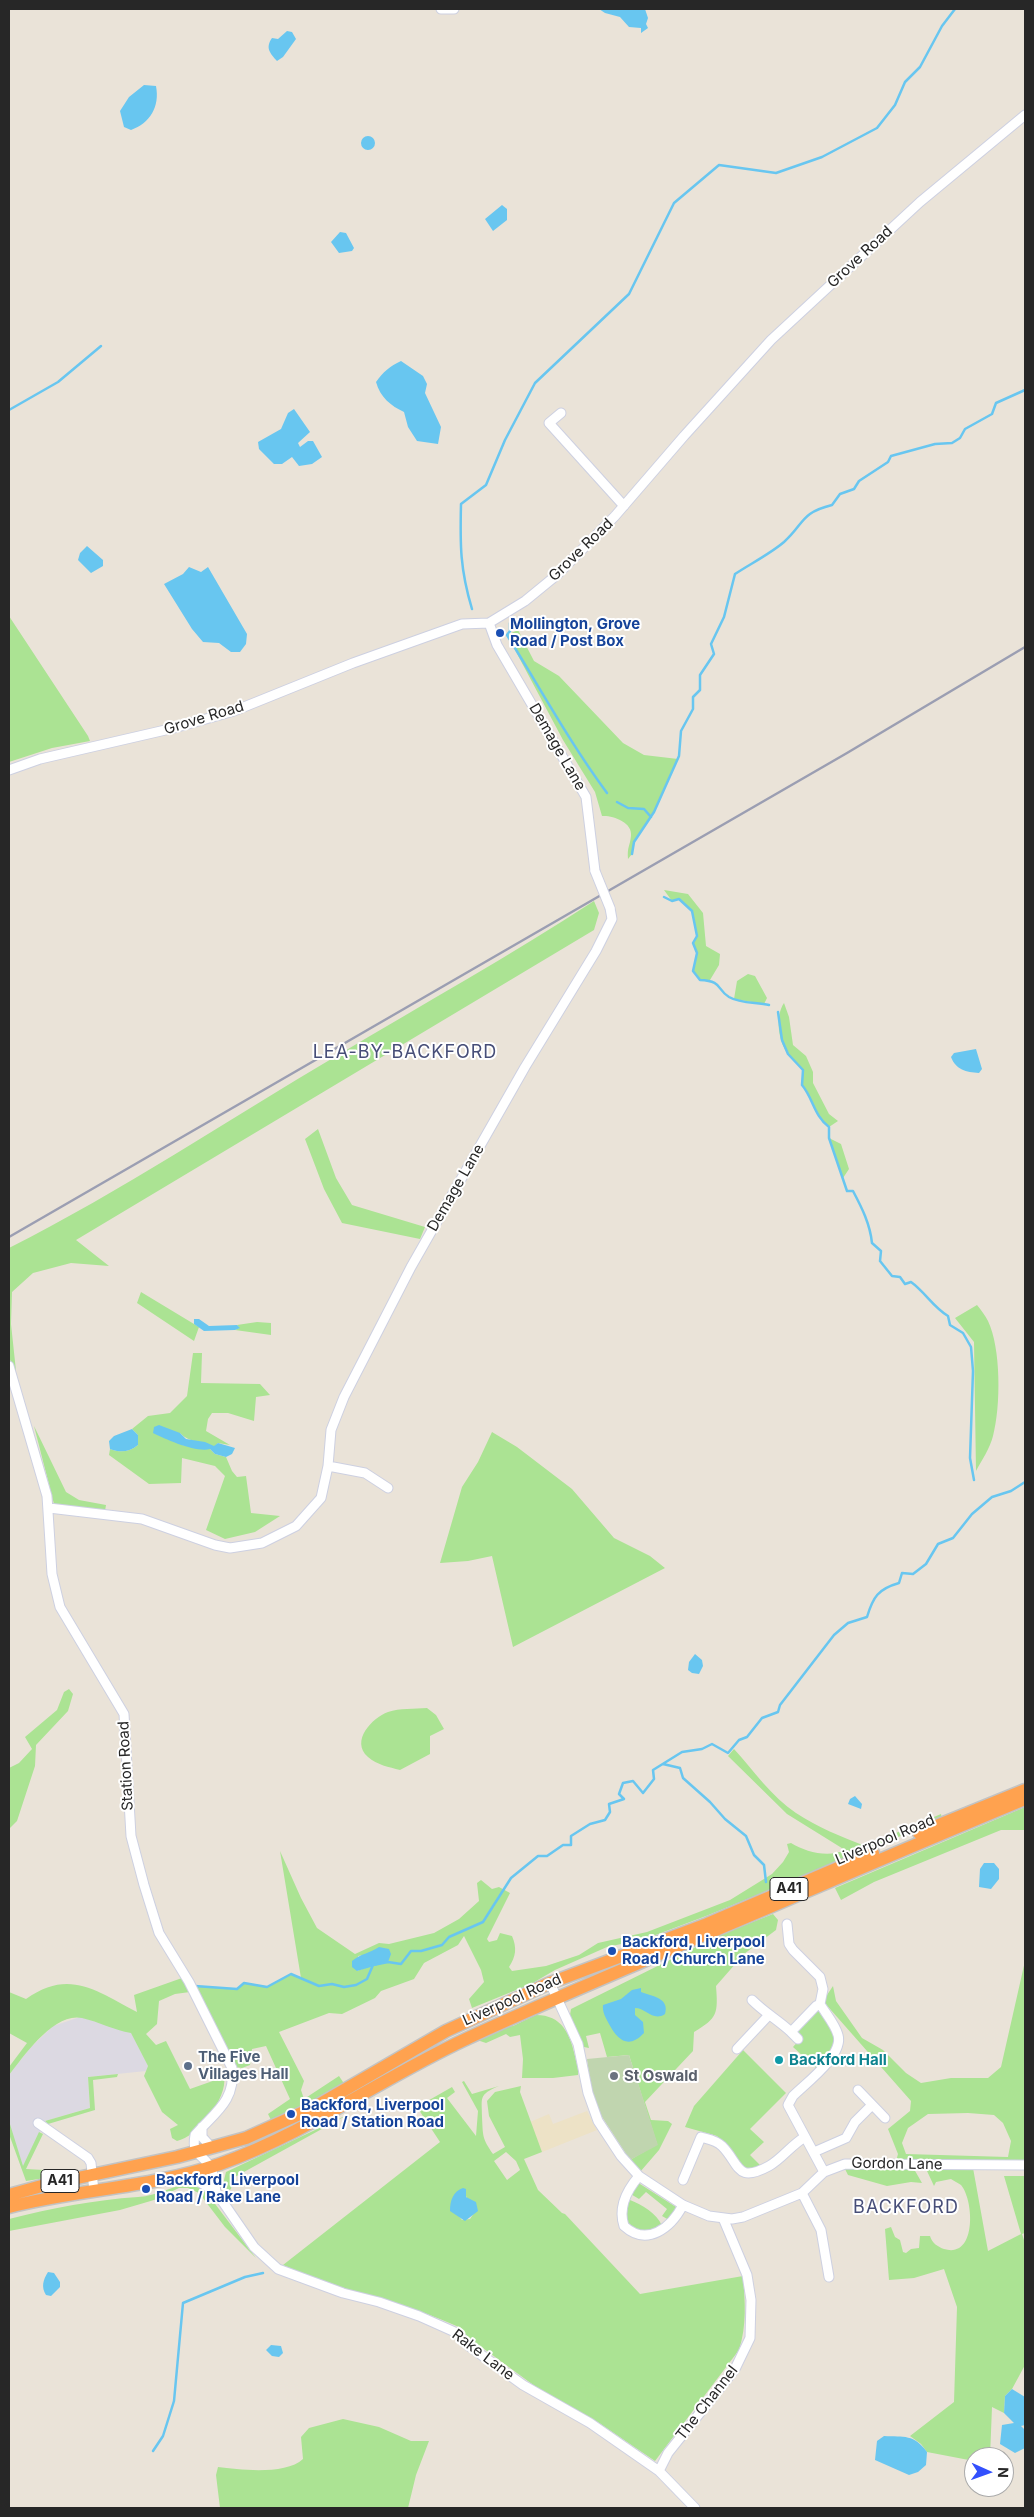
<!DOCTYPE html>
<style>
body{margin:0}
#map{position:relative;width:1034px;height:2517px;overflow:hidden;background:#eae3d8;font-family:Inter,sans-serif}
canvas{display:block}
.frame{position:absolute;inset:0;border:10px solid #272727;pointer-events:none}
.north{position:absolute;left:964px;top:2447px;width:50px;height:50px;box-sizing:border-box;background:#fff;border:1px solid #a9a9a9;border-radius:50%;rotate:92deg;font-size:14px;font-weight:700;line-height:20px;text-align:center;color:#272727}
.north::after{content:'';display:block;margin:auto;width:18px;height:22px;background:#3350fd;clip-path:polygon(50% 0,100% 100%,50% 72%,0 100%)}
</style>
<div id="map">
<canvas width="1034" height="2517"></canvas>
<div class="frame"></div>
<div class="north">N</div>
</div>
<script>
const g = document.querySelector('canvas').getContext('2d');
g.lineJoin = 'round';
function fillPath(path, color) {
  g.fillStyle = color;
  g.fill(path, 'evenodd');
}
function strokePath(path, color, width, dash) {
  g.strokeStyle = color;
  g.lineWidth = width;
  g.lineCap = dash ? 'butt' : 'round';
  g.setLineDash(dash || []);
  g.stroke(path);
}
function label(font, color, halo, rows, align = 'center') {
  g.font = font + ' Inter,sans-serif';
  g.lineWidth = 4;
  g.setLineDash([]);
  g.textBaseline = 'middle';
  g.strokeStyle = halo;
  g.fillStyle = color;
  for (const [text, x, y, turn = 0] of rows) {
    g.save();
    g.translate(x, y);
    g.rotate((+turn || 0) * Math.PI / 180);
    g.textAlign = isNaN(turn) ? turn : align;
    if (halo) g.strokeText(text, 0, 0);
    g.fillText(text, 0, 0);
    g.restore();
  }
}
fillPath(new Path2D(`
 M 80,2017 L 131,2032 L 148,2066 L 146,2071 L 88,2077 L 90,2108 L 45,2121 L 22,2170 L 9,2126 L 9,2075 L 30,2048 L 53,2026 Z`), '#dcd9e2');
fillPath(new Path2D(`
 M 587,2111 L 597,2130 L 542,2152 L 530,2122 L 549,2114 L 553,2124 Z`), '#ede2c6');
fillPath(new Path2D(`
 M 9,616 L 88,736 L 90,741 L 52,748 L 9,762 Z
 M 518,630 L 534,661 L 559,676 L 623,743 L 644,755 L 678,759 L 654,812 L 634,842 L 632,854 L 628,859 C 627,847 630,846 631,836 C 633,822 612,815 602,816 L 595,792 L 563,740 L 507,635 Z
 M 664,890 L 688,894 L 703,913 L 706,946 L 720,954 L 719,965 L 710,980 L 700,980 L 693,971 L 697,953 L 693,943 L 697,936 L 692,911 L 679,899 L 672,901 Z
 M 594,901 L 599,913 L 594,930 L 76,1240 L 109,1266 L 71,1263 L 33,1273 L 12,1292 L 11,1324 L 16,1371 L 14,1370 L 9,1357 L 9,1248 C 122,1191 228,1120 338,1055 C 423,1004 510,956 594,901 Z
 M 748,974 L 755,976 L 767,998 L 764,1004 L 734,999 L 737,981 Z
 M 784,1003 L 789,1017 L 793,1045 L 806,1056 L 813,1072 L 813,1083 L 829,1114 L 838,1121 L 829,1127 C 814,1116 813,1098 802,1085 L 803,1070 C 799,1064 794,1061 789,1055 C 778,1043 775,1016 784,1003 Z
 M 318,1129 L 336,1178 L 352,1205 L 425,1227 L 420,1239 L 342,1223 L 324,1189 L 305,1139 Z
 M 829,1138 L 841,1144 L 849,1169 L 843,1178 Z
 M 141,1292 L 199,1327 L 194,1341 L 137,1303 Z
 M 977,1305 C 981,1310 985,1315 988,1321 C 1001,1348 1001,1406 993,1436 C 990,1448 982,1460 976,1471 L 974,1342 L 955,1318 Z
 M 257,1322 L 271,1323 L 271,1335 L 235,1330 L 239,1328 L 237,1325 Z
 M 193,1353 L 202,1353 L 201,1383 L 260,1384 L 270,1395 L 256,1397 L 254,1421 L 228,1413 L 212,1413 L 208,1419 L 206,1431 L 230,1445 L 218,1443 L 214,1447 C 202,1441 189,1443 180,1433 L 182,1445 L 210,1449 L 215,1454 L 226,1457 L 232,1471 L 237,1477 L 246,1476 L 251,1513 L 280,1516 L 255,1532 L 225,1539 L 206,1530 L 225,1476 L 215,1466 L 182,1458 L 181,1483 L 149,1484 L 109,1455 L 110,1449 C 120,1453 130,1452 138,1445 L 138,1435 L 132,1429 L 148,1416 L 170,1413 L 187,1396 Z
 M 34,1426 L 66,1492 L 79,1500 L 106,1505 L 105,1511 L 54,1504 Z
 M 492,1432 L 517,1447 L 572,1489 L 614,1538 L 650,1556 L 665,1568 L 513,1647 L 492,1556 L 468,1561 L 440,1563 L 462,1487 L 478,1462 Z
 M 69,1689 L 73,1694 L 68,1711 L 36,1745 L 35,1766 L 17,1821 L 9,1829 L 9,1768 L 19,1763 L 32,1749 L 25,1737 L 57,1710 L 64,1692 Z
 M 427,1708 L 436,1715 L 444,1729 L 430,1736 L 430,1754 L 400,1770 C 389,1767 377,1765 368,1757 C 350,1741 372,1718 388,1712 C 400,1708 414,1709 427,1708 Z
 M 734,1749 C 753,1770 772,1797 796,1813 C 817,1827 842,1837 865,1846 L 941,1814 L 942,1819 L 706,1916 L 645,1939 L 607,1947 L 555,1970 L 531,1984 L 472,2008 L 469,1999 L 484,1982 L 481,1970 L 464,1936 L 458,1945 L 424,1963 L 414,1979 L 381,1991 L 375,1998 L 342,2014 L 329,2013 L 279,2032 L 304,2081 L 301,2090 L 304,2099 L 339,2076 L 345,2085 L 315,2103 L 271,2120 L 268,2114 L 290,2099 L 266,2046 L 252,2049 L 250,2065 L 242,2068 L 235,2067 L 195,1986 L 237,1989 L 244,1983 L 267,1987 L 291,1974 L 301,1978 L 280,1851 L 301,1898 L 317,1928 L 355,1954 L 379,1943 L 389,1944 L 434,1933 L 459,1919 L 479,1901 L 477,1883 L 481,1880 L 492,1889 L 499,1887 L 510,1893 L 487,1939 L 489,1942 L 497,1940 L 500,1933 L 512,1936 C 517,1948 516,1956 509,1967 L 512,1971 L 546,1966 L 579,1955 L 598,1943 L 647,1932 L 730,1900 L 772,1874 L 783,1862 L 789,1852 L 787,1844 L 791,1843 C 806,1852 828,1858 845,1850 L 787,1814 L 728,1756 ZM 369,1954 L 373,1965 L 357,1971 L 358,1956 Z
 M 1025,1807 L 1025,1830 L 1001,1830 L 874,1882 L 841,1900 L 835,1888 Z
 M 773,1914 L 778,1920 L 776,1930 L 744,1954 L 716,1986 C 718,2013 718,2018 694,2032 L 693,2051 L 645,2102 L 651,2120 L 668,2121 L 672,2124 L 659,2150 L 640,2172 L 630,2160 L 657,2144 L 629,2055 L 607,2057 L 600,2033 L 586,2036 L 589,2048 L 584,2047 L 570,2015 L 571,2009 L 720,1935 Z
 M 1025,1961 L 1025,2163 L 896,2161 L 898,2154 L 888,2129 L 910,2111 L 911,2101 L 823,2001 L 833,1986 L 836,2001 L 862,2038 L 883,2050 L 906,2073 L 921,2083 L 951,2078 L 988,2078 L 1001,2067 ZM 968,2113 L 994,2115 L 1003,2123 L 1011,2141 L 1008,2157 L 906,2154 L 902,2143 L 908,2128 L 928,2114 Z
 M 182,1978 L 190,1992 L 175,1994 L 159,2001 L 157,2024 L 146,2034 L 156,2045 L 166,2041 L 190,2089 L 224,2077 C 228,2098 197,2137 177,2141 L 172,2138 L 170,2129 L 178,2125 L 162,2112 L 144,2076 L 148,2066 L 131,2033 C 114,2030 99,2022 82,2018 C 54,2012 24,2056 9,2075 L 9,2067 L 27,2043 L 9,2033 L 9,1992 L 26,1999 C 69,1968 97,1991 137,2012 L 134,1995 Z
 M 817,2009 C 838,2038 842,2041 816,2068 L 793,2047 L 801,2038 L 797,2030 Z
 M 536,2015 C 562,2015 570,2034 575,2056 C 576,2062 579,2069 578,2075 L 553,2078 L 522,2078 L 523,2059 L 520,2035 L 510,2037 L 506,2034 L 486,2043 L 477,2040 L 503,2027 L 513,2026 Z
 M 743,2050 L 786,2093 L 750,2129 L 764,2142 L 750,2155 L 760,2165 L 750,2170 L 744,2170 L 717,2136 L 685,2127 L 694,2106 Z
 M 118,2074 L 117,2077 L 93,2080 L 95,2110 L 48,2124 L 45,2121 L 90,2108 L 88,2077 Z
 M 464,2081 L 472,2094 L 499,2086 C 478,2095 482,2097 482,2117 C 483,2136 482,2138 493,2154 L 505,2147 L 489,2116 L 487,2101 L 495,2092 L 521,2086 L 520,2092 L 542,2152 L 524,2159 L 538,2190 L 562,2213 L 565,2214 L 640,2294 L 743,2276 C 745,2302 747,2325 739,2350 L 655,2461 L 599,2423 L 547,2395 L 465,2335 L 461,2328 C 404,2301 340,2292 283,2265 L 440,2142 L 417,2107 L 452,2087 L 455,2092 L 447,2098 L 476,2136 L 478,2111 L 462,2082 ZM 506,2152 L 516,2161 L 520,2170 L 507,2180 L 494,2161 ZM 465,2194 L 474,2213 L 470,2219 L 462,2220 L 458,2215 Z
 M 349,2114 L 233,2178 L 231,2189 L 227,2192 L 223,2184 L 226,2172 Z
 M 9,2121 L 23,2166 L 39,2132 L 43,2134 L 26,2169 L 44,2170 L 45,2178 L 26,2181 L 9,2134 Z
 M 847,2167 L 910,2167 L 914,2169 L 922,2183 L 911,2182 L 887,2186 L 848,2175 L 845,2169 Z
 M 930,2167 L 973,2168 L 988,2251 L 1021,2234 L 1004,2176 L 1025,2176 L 1025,2233 L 1022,2234 L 1025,2243 L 1025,2365 L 1012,2389 L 1005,2396 L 1004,2413 L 992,2407 L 990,2457 L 974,2457 L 974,2461 L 927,2452 L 921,2444 L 910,2436 L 954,2402 L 957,2307 L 944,2269 L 914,2278 L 889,2280 L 885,2229 L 891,2227 L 895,2237 L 900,2240 L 903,2252 L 906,2253 L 911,2249 L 919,2248 L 920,2236 L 930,2236 C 932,2243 938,2247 944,2249 C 977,2259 974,2200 961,2185 C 958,2183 954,2181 951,2179 L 936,2182 L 934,2186 L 927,2171 Z
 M 195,2183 L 203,2188 L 256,2258 L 225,2227 L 199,2193 L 188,2188 L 179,2188 L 154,2200 L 120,2210 L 9,2231 L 9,2219 C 53,2208 93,2200 138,2197 C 158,2196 175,2184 195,2183 Z
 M 637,2184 L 640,2184 L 676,2207 L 676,2212 L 669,2220 L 662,2216 L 667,2209 L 646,2192 L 639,2199 L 629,2193 Z
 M 630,2200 C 642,2205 657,2213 662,2226 L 648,2234 L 628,2226 L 625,2211 Z
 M 343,2419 L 379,2427 L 411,2441 L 429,2441 L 416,2475 L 408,2508 L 220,2508 L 216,2475 L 218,2467 C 241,2470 286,2475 303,2459 L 301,2437 L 309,2428 Z`), '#abe393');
fillPath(new Path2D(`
 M 629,2055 L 658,2145 L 630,2160 L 593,2103 L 587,2059 Z`), '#c0d5af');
fillPath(new Path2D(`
 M 599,9 L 645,9 L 648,18 L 646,24 L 648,28 L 641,33 L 641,28 L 629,27 L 620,17 L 605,13 Z
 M 287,31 L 292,32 L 296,39 L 283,57 L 277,61 C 270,53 265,48 272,38 L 278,39 Z
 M 144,85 L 156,86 C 160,107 150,123 131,130 L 124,127 L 120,111 L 129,97 Z
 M361 143a7 7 0 1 1 14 0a7 7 0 1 1-14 0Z
 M 502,205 L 507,209 L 507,220 L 493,231 L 485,219 Z
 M 340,232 L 346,233 L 354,248 L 352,251 L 339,253 L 331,242 Z
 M 401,361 L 423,376 L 427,384 L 425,393 L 441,427 L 438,444 L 417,441 L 408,427 L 404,412 C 391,406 380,397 376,382 C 383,372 390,366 401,361 Z
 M 294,409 L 310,432 L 298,443 L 300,447 L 308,441 L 313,441 L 322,457 L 312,464 L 299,466 L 292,457 L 282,464 L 274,464 L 259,449 L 258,442 L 281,429 L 288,413 Z
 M 87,546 L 103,560 L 103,566 L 91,573 L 78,560 L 80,553 Z
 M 189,567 L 201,572 L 208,567 L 247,634 L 246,644 L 240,652 L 231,652 L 219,643 L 203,642 L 192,629 L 164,584 L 183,574 Z
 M 976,1049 L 982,1069 L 979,1073 C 966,1072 956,1070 951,1057 L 954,1053 Z
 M 194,1319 L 199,1319 L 209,1326 L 237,1325 L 240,1328 L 235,1330 L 204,1331 L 194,1324 Z
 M 159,1425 L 180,1433 L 186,1439 L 205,1442 L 214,1446 L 218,1443 L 235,1448 L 232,1454 L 226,1457 L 215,1454 L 210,1449 C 197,1453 167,1440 153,1433 L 154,1427 Z
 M 132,1429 L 138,1435 L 138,1445 C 130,1452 120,1453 110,1449 L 109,1441 L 114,1436 Z
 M 695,1654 L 702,1660 L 703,1666 L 699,1674 L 692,1673 L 688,1670 L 689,1662 Z
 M 855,1796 L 862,1804 L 861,1809 L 848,1804 L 850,1799 Z
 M 984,1863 L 994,1863 L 999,1869 L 999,1879 L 991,1889 L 979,1887 L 980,1869 Z
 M 379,1947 L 389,1949 L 391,1954 L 388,1962 L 357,1971 L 352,1967 L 352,1961 C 360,1954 370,1953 379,1947 Z
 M 641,1988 L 641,1992 C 652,1996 670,1998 665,2014 C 653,2022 646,2008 635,2008 L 635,2015 L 643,2022 L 644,2033 C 629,2049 618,2041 609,2024 C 606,2018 602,2012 603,2005 L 621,1999 L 632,1990 Z
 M 463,2188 L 466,2189 L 466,2197 L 476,2202 L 478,2211 L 465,2221 L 450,2211 C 450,2201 453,2191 463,2188 Z
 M 48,2272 L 54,2273 L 60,2282 L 60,2287 L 51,2296 L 46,2295 C 41,2287 43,2280 48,2272 Z
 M 271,2345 L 281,2346 L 283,2353 L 279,2357 L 272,2356 L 266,2350 Z
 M 1012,2389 L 1025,2397 L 1025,2425 L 1021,2426 L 1025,2430 L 1025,2448 L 1015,2453 L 1000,2444 L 1002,2425 L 1014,2423 L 1004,2413 L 1005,2396 Z
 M 884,2436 C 904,2437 914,2434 927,2452 L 926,2465 L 918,2472 L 909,2475 L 875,2460 L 877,2441 Z`), '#68c6f0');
strokePath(new Path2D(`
 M 9,410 L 58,382 L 101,346
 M 472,609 C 460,569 460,545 461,504 L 486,485 L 505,440 L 535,383 L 629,294 L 674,203 L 719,165 L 776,173 L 822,157 L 877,128 L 895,105 L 905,82 L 920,67 L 942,26 L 955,9
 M 510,623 L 510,631 L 507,635 C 540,688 570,743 607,793
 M 617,802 L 628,808 L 644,809 L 651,817
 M 632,854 L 634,842 L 654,812 L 679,756 L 681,731 L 693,709 L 693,697 L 700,690 L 700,675 L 714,654 L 711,644 L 724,617 L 735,574 C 750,564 770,554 784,542 C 805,523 800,513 832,505 L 840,494 L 854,489 L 859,481 L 888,462 L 891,456 L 935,444 L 952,443 L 960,438 L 965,429 L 992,414 L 996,403 L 1025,390
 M 664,897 L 672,901 L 679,899 L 692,911 L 697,936 L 693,943 L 697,953 L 693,971 L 700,980 C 723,981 716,989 729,997 C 741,1004 757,1002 769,1005
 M 778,1012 L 782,1040 L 788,1054 L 803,1070 L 802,1085 C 813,1098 814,1116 829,1127 L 829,1138 L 847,1191 L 853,1191 C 862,1208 870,1224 872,1243 L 881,1251 L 880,1261 L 892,1276 L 900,1277 L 905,1284 L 911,1282 C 925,1292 933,1307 948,1316 L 950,1325 L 963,1333 L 971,1347 L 973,1371 L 970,1458 L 974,1480
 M 663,1764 L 680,1768 L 683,1778 L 710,1802 L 725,1819 L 746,1836 L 754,1855 L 764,1865 L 766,1882
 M 195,1986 L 237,1989 L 244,1983 L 267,1987 L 291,1974 L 319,1986 L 332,1984 L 344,1987 L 356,1985 L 367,1979 L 373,1965 L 388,1962 L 401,1964 L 411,1951 L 421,1951 L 442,1945 L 449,1937 L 483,1922 L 511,1878 L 538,1856 L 547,1856 L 563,1845 L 571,1845 L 571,1836 L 590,1824 L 605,1820 L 610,1812 L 609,1804 L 624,1799 L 619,1794 L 623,1783 L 633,1781 L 643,1793 L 654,1779 L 653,1770 L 682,1752 L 702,1749 L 712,1744 L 728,1753 L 739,1740 L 747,1737 L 762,1718 L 778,1712 L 780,1705 L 834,1635 L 848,1623 L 867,1617 C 873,1597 878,1589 899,1583 L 902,1573 L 913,1574 L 926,1564 L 938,1544 L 953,1538 L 972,1514 L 992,1497 L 1011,1491 L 1025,1482
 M 153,2451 L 163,2436 L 174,2401 L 183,2303 L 245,2277 L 263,2273`), '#68c6f0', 2.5);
const minor = new Path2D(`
 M 441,9 L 454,9
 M 561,413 L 549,423 L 624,506
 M 489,623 L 497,645 L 586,797 L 595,871
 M 9,770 L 40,759 L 174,728 L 234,711 L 353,663 L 462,624 L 489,623 L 525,601 L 558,574 L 615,516 L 684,436 L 771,340 L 920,202 L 1025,115
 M 9,1366 L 47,1496 L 52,1574 L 60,1607 L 124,1714 L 131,1836 L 144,1885 L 159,1933 L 189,1982 L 232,2068 C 236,2101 214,2113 195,2135 C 191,2157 203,2153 211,2168 C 214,2175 215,2184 216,2192
 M 328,1466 L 365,1473 L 388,1488
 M 49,1508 L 142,1519 L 215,1545 L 230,1548 L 262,1543 L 296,1526 L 321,1498 L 328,1466 L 331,1430 L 344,1397 L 411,1267 L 525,1067 L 596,951 L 612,919 L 610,908
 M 787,1924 L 789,1944 L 793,1950 L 820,1977 L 823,1989 L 820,2004 C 826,2014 835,2024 838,2035 C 844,2055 806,2083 793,2096 L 788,2105 L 824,2172
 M 550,1983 L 578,2044 L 588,2093 L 598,2121 L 621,2156 L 639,2176 L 683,2205 L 709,2216 L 732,2219 L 743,2217 L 802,2193 L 824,2172 L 845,2164 L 1025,2165
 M 752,2000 C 765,2013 778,2020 791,2032 L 816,2006 L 820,2004
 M 791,2032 L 798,2039
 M 737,2049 L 768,2016
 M 858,2090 L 885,2118
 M 38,2123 L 88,2158 L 91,2163 L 94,2191
 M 202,2127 L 202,2137 L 212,2148
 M 814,2152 L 846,2138 L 855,2122 L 872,2105
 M 186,2174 L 216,2192 L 254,2247 L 278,2269 L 343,2293 L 379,2302 L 419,2316 L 457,2333 L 469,2346 L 523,2385 L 590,2423 L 659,2471 L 695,2508
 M 639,2176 C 627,2190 618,2208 624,2226 C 647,2247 671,2228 683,2205
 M 683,2180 L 701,2137 C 708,2139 716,2140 722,2146 C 740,2164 736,2184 769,2166 C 782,2159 791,2145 805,2137
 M 802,2193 L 821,2230 L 829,2277
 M 659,2471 L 668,2453 L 735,2369 L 750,2338 L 751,2300 L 747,2275 L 723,2218`);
const highway = new Path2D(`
 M 919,1833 L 1025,1790
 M 9,2195 L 49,2184 L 177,2157 L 246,2138 L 315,2107 L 446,2031 L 550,1983 L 707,1924 L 873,1853
 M 9,2207 C 78,2189 151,2188 220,2164 C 307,2133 382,2078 466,2039 C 543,2003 621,1971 699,1937 C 808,1891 916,1844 1025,1799`);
strokePath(minor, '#cdd0e1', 11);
strokePath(highway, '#c3c3c3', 15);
strokePath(minor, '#fff', 9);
strokePath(highway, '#ffa24f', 12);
strokePath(new Path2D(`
 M 9,1237 L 847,753 L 1025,647`), '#9b9eb2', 2.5);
const minorBridge = new Path2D(`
 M 595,871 L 610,908`);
strokePath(minorBridge, '#cdd0e1', 11, []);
strokePath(minorBridge, '#fff', 9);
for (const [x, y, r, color] of [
 [500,633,5,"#1a4fb4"],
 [612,1951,5,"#1a4fb4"],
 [779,2060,5,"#0f9aa8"],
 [188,2066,5,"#5c6f8a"],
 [614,2076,5,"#6b7280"],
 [291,2114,5,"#1a4fb4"],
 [146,2189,5,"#1a4fb4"]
]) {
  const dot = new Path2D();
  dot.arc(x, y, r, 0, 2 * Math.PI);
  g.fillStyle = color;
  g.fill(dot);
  strokePath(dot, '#fff', 2);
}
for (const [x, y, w] of [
 [789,1889,38],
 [60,2181,38]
]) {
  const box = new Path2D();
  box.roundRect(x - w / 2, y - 11.5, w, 23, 4);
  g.fillStyle = '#fff';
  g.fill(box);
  strokePath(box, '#272727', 1);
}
label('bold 14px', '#272727', null, [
 ["A41",789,1889],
 ["A41",60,2181]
]);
label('15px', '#272727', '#fff', [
 ["Grove Road",860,257,-43],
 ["Grove Road",581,550,-44],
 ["Grove Road",204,718,-17],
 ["Demage Lane",557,747,60],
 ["Demage Lane",456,1188,-60],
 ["Station Road",126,1766,-93],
 ["Liverpool Road",885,1840,-23],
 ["Liverpool Road",512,2000,-24],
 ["Gordon Lane",897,2164,1],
 ["Rake Lane",483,2355,37],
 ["The Channel",707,2403,-52]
]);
label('bold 15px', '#164399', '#fff', [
 ["Mollington, Grove",510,624],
 ["Road / Post Box",510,641],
 ["Backford, Liverpool",622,1942],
 ["Road / Church Lane",622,1959],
 ["Backford, Liverpool",301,2105],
 ["Road / Station Road",301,2122],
 ["Backford, Liverpool",156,2180],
 ["Road / Rake Lane",156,2197]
], 'left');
label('bold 15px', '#4e5e75', '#fff', [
 ["The Five",198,2057],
 ["Villages Hall",198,2074]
], 'left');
label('bold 15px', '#0d838f', '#fff', [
 ["Backford Hall",789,2060]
], 'left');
label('bold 15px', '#5b616d', '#fff', [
 ["St Oswald",624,2076]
], 'left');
g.letterSpacing = '1px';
label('18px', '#474e78', '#fff', [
 ["LEA-BY-BACKFORD",405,1053],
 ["BACKFORD",906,2208]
]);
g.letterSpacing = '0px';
</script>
